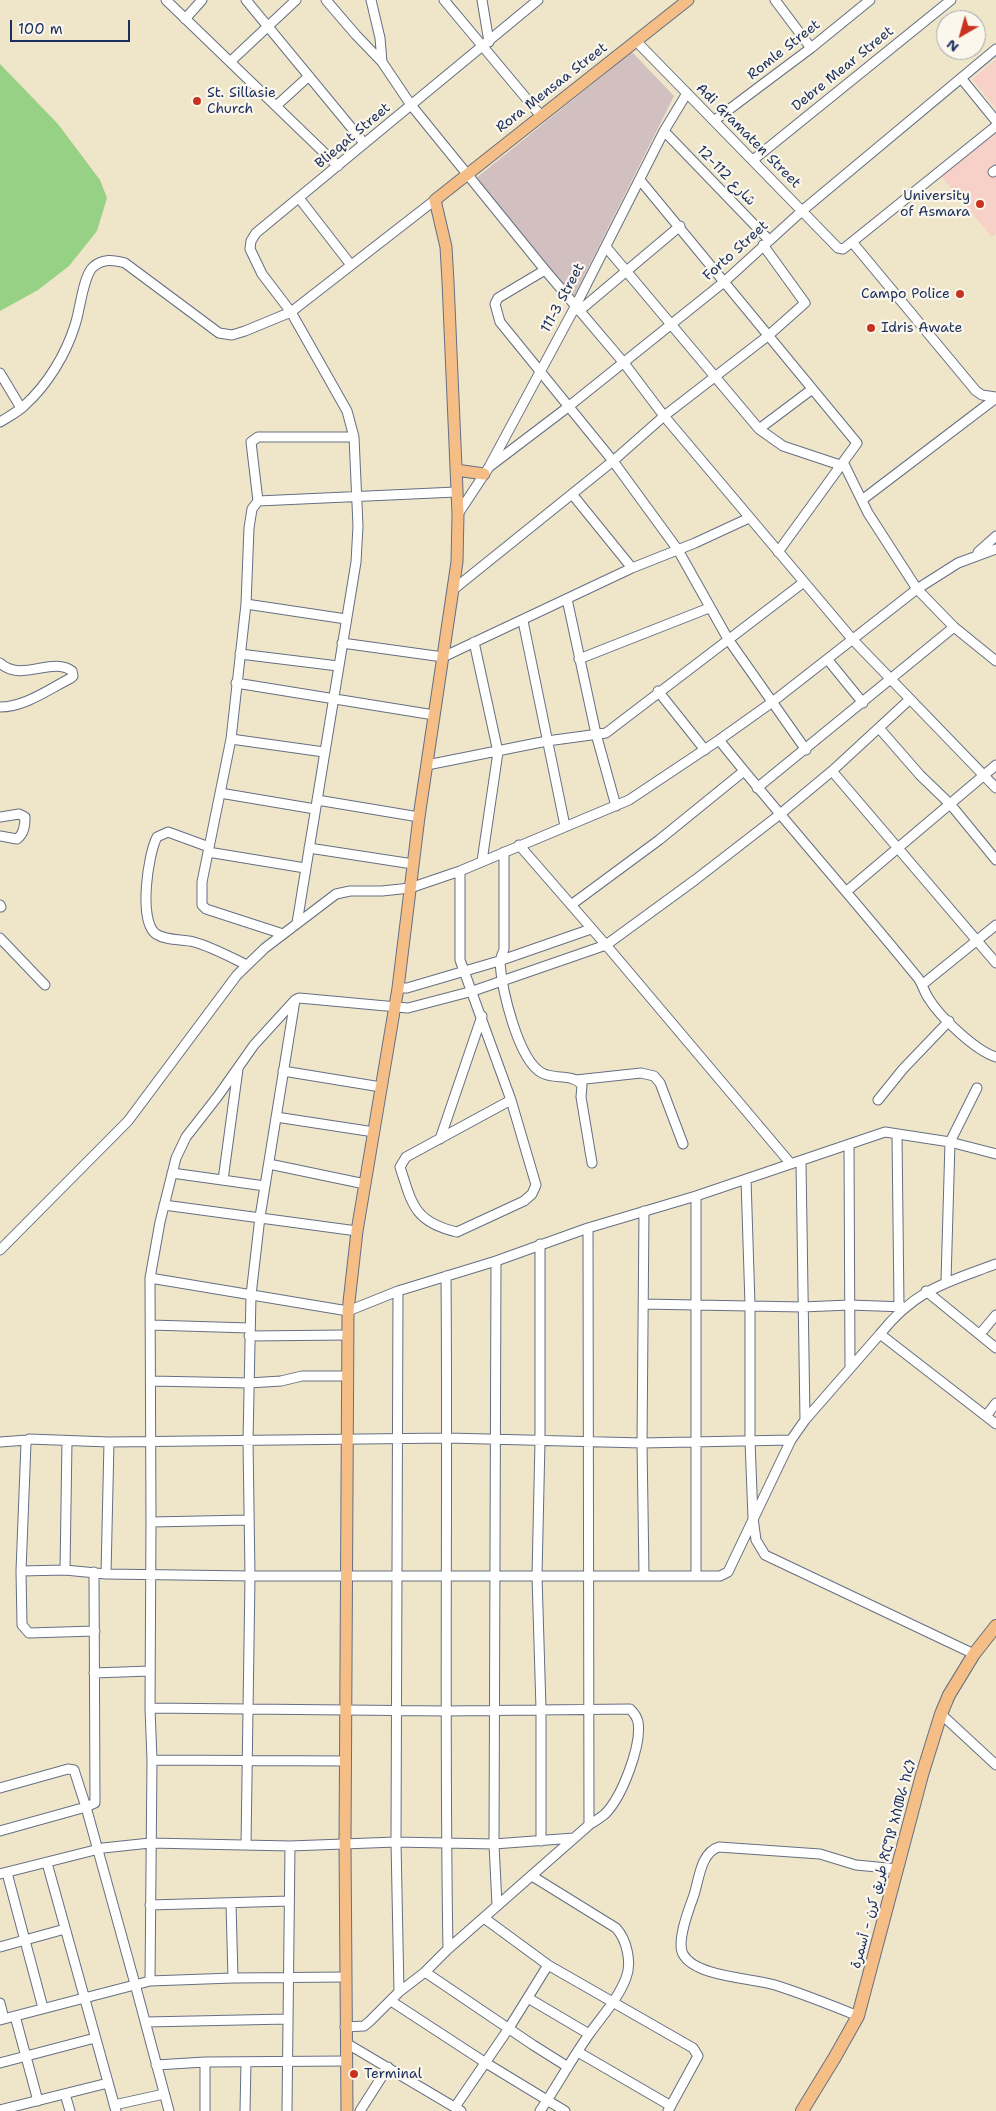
<!DOCTYPE html>
<meta charset="utf-8">
<style>
body{margin:0}
#map{position:relative;width:996px;height:2111px;overflow:hidden;background:#efe6c9;font-family:"Shantell Sans",sans-serif}
canvas{display:block}
.north{position:absolute;left:936px;top:10px;width:50px;height:50px;box-sizing:border-box;background:#fbf7ec;border:1px solid #a1a7b3;border-radius:50%;rotate:218deg;font-size:14px;font-weight:700;line-height:20px;text-align:center;color:#1b2f5e}
.north::after{content:'';display:block;margin:auto;width:18px;height:22px;background:#c8321e;clip-path:polygon(50% 0,100% 100%,50% 72%,0 100%)}
.scale{position:absolute;left:10px;top:20px;width:120px;height:22px;box-sizing:border-box;border:2px solid #1b2f5e;border-top:0;padding-left:6px;font-size:15px;line-height:18px;white-space:nowrap;color:#1b2f5e;-webkit-text-stroke:4px #fbf7ec;paint-order:stroke}
</style>
<div id="map">
<canvas width="996" height="2111"></canvas>
<div class="north">N</div>
<div class="scale">100 m</div>
</div>
<script>
const g = document.querySelector('canvas').getContext('2d');
g.lineJoin = 'round';
function fillPath(path, color) {
  g.fillStyle = color;
  g.fill(path, 'evenodd');
}
function strokePath(path, color, width, dash) {
  g.strokeStyle = color;
  g.lineWidth = width;
  g.lineCap = dash ? 'butt' : 'round';
  g.setLineDash(dash || []);
  g.stroke(path);
}
function label(font, color, halo, rows, align = 'center') {
  g.font = font + ' "Shantell Sans","Playpen Sans Arabic","Noto Sans Ethiopic",sans-serif';
  g.lineWidth = 4.5;
  g.setLineDash([]);
  g.textBaseline = 'middle';
  g.strokeStyle = halo;
  g.fillStyle = color;
  for (const [text, x, y, turn = 0] of rows) {
    g.save();
    g.translate(x, y);
    g.rotate((+turn || 0) * Math.PI / 180);
    g.textAlign = isNaN(turn) ? turn : align;
    if (halo) g.strokeText(text, 0, 0);
    g.fillText(text, 0, 0);
    g.restore();
  }
}
fillPath(new Path2D(`
 M 996,59 L 996,109 L 972,79 Z
 M 996,131 L 996,233 L 992,237 L 940,175 Z`), '#f7d1c7');
fillPath(new Path2D(`
 M 632,52 L 674,96 L 573,298 L 475,179 Z`), '#d2bfc0');
fillPath(new Path2D(`
 M 0,64 L 58,124 L 100,180 L 107,198 L 97,231 L 69,266 L 38,290 L 0,311 Z`), '#97d185');
const minor = new Path2D(`
 M 166,0 L 338,166
 M 246,0 L 364,143
 M 326,0 L 356,35 L 382,62 L 411,105 L 545,270 L 624,363 L 664,416 L 853,640 L 996,788
 M 371,0 L 380,38 L 382,62
 M 444,0 L 541,116
 M 482,0 L 489,42
 M 775,0 L 811,48
 M 185,19 L 202,0
 M 636,41 L 838,248 L 843,249 L 852,242 L 976,391 L 982,395 L 996,397
 M 231,61 L 296,0
 M 961,78 L 996,121
 M 276,106 L 309,76
 M 715,120 L 811,48 L 870,0
 M 664,131 L 769,240
 M 753,160 L 951,0
 M 993,172 L 996,170
 M 640,180 L 857,443 L 778,552
 M 299,198 L 351,265
 M 852,242 L 996,126
 M 606,247 L 759,429 L 783,446 L 840,465
 M 545,270 L 498,298 L 495,304 L 500,322 L 613,461 L 678,550 L 728,639 L 806,750
 M 579,311 L 680,226
 M 0,373 L 21,408
 M 0,422 C 8,417 18,412 25,405 C 48,384 66,354 75,325 C 80,311 83,276 93,267 C 103,258 114,260 125,263 L 219,333 L 232,335 L 245,331 L 291,312 L 435,200
 M 759,429 L 811,390
 M 843,462 L 868,513 L 917,589 L 958,563 L 996,549
 M 489,467 L 568,407 L 724,282 L 803,210 L 996,49
 M 572,494 L 632,568
 M 862,500 L 996,398
 M 258,501 L 251,442 L 258,437 L 354,437
 M 458,514 L 489,467 L 575,307 L 664,131 L 687,93
 M 978,552 L 996,536
 M 454,589 L 613,461 L 664,416 L 769,335 L 805,303 L 763,245
 M 567,599 L 596,734 L 616,806
 M 246,604 L 346,619
 M 523,621 L 565,826
 M 474,642 L 498,752 L 482,861
 M 342,643 L 443,657 L 632,568 L 695,543 L 749,518
 M 240,654 L 338,666
 M 579,659 L 709,608
 M 828,660 L 863,703
 M 0,663 C 21,683 52,656 72,671 L 73,676 L 71,678 C 49,689 25,707 0,707
 M 236,683 L 434,715
 M 658,691 L 705,750
 M 879,728 L 920,775 L 951,805 L 996,860
 M 231,739 L 324,752
 M 719,740 C 784,821 853,898 918,978 C 923,985 924,992 929,999 C 940,1017 976,1051 996,1057
 M 427,765 L 547,741 L 606,733 L 804,582
 M 832,771 L 996,963
 M 757,788 L 954,627
 M 220,793 L 315,809
 M 317,800 L 419,817
 M 0,817 L 19,814 L 25,817 C 25,826 24,834 17,839 L 0,836
 M 519,845 L 606,945 L 791,1164
 M 209,847 L 168,832 L 157,837 C 148,854 138,921 156,934 C 167,941 182,939 194,942 C 212,947 230,957 247,965
 M 309,848 L 413,864
 M 208,852 L 305,868
 M 504,852 L 504,949 C 503,953 500,959 500,963 C 502,990 518,1060 542,1073 C 555,1080 572,1073 582,1085 L 581,1097 L 592,1163
 M 460,871 L 460,960 L 511,1100 L 536,1185 L 532,1194 L 524,1201 L 457,1232 C 414,1222 412,1204 400,1167 L 406,1157 L 511,1100
 M 847,891 L 996,765
 M 0,905 L 1,907
 M 571,905 L 659,840 L 744,771
 M 297,923 L 356,562 L 358,526 L 354,437 L 347,411 L 291,312 L 262,274 L 250,249 L 251,241 L 256,233 L 538,0
 M 283,934 L 206,909 L 202,905 L 202,882 L 231,739 L 246,604 L 249,528 L 252,509 L 258,501 L 456,492
 M 0,938 L 45,985
 M 923,984 L 996,925
 M 398,988 L 407,988 L 499,961 L 591,929
 M 283,1071 L 381,1087
 M 576,1080 L 641,1073 L 654,1076 L 660,1083 L 683,1144
 M 878,1100 L 903,1069 L 949,1021
 M 276,1117 L 374,1132
 M 897,1134 L 899,1306
 M 440,1139 L 482,1016
 M 849,1145 L 850,1366
 M 801,1162 L 805,1420
 M 269,1164 L 365,1184
 M 172,1173 L 265,1186
 M 746,1179 L 750,1305 L 750,1441 L 753,1518 L 756,1540 L 765,1555 L 974,1654
 M 223,1180 L 238,1069
 M 164,1205 L 357,1231
 M 588,1228 L 589,1825
 M 540,1244 L 540,1441 L 537,1576 L 541,1709 L 541,1841
 M 0,1250 L 128,1121 L 237,975 L 265,948 L 336,894 L 350,891 L 382,891 L 410,888 L 460,871 L 629,800 L 719,740 L 771,703 L 917,589 L 954,627 L 996,661
 M 496,1261 L 494,1844 L 497,1905
 M 446,1276 C 448,1500 444,1724 448,1949
 M 150,1278 L 348,1311 L 398,1291 L 496,1261 L 588,1228 L 696,1196 L 885,1132 L 950,1142 L 996,1154
 M 946,1281 L 950,1142 L 977,1088
 M 398,1291 L 396,1842 L 399,1992
 M 926,1291 L 996,1348
 M 643,1304 L 802,1307 L 850,1305 L 905,1307
 M 151,1325 L 249,1328
 M 880,1334 C 916,1289 945,1283 996,1264
 M 980,1334 L 996,1315
 M 249,1336 L 347,1335
 M 151,1381 L 249,1383 L 281,1381 L 302,1376 L 347,1376
 M 986,1416 L 996,1403
 M 0,1442 L 27,1440
 M 151,1522 L 249,1520
 M 65,1570 L 67,1441
 M 21,1571 L 65,1570 L 106,1574 L 250,1576 L 720,1576 L 728,1572 L 791,1440 L 805,1420 L 880,1334 L 996,1424
 M 106,1574 L 109,1442
 M 644,1575 L 642,1443 L 644,1211
 M 696,1575 L 696,1196
 M 95,1631 L 29,1633 L 22,1625 L 21,1571 L 26,1443 L 29,1439 L 109,1442 L 448,1438 L 642,1443 L 791,1440
 M 94,1673 L 150,1671
 M 150,1708 L 445,1711 L 630,1709 C 633,1712 637,1717 638,1722 C 642,1745 622,1797 605,1814 C 600,1818 594,1822 589,1825 L 448,1949 L 425,1972 L 399,1992 L 370,2021 L 364,2026 L 345,2027
 M 941,1714 L 996,1765
 M 152,1760 L 346,1761
 M 0,1788 L 68,1769 L 74,1770 L 86,1807 L 135,1984 L 169,2111
 M 0,1831 L 86,1807 L 95,1803 L 94,1572
 M 246,1845 L 250,1576 L 248,1441 L 251,1295 L 260,1217 L 295,1000 L 299,998 L 408,1008 L 473,991 L 606,945 L 695,880 L 779,815 L 832,771 L 909,700
 M 47,1863 L 116,2111
 M 7,1873 L 43,2008
 M 0,1874 L 103,1848 L 150,1843 L 290,1846 L 396,1842 L 494,1844 L 574,1838
 M 532,1876 L 616,1928 C 627,1940 632,1963 626,1978 C 618,1999 602,2016 590,2033 C 572,2058 557,2086 540,2111
 M 231,1904 L 233,1978
 M 150,1905 L 289,1901
 M 484,1918 L 548,1965 L 693,2048 L 698,2056 L 668,2111
 M 0,1947 L 65,1929
 M 425,1972 L 533,2045 L 568,2067
 M 150,1981 L 233,1978 L 345,1977
 M 528,1998 L 589,2034
 M 391,2001 L 486,2063 L 565,2111
 M 0,2003 L 4,2019
 M 15,2016 L 38,2101
 M 858,2016 C 831,2005 803,1994 775,1985 C 752,1978 695,1977 683,1954 C 676,1941 689,1909 694,1895 C 699,1879 701,1852 719,1847 L 820,1854 L 856,1865 L 898,1869
 M 0,2020 L 150,1981 L 152,1760 L 150,1708 L 151,1522 L 150,1278 L 160,1222 L 176,1158 L 186,1137 L 218,1096 L 254,1045 L 295,1000
 M 146,2022 L 288,2019
 M 346,2043 L 461,2111
 M 578,2052 L 671,2106
 M 0,2063 L 95,2038
 M 156,2065 L 205,2062 L 346,2061
 M 65,2094 L 70,2111
 M 114,2105 L 164,2094
 M 455,2107 L 509,2028 L 548,1965
 M 0,2110 L 108,2083
 M 205,2111 L 205,2062
 M 245,2111 L 246,2062
 M 287,2111 L 290,1846
 M 360,2111 L 388,2067`);
const major = new Path2D(`
 M 456,470 L 484,474
 M 347,2111 L 345,1844 L 348,1311 L 357,1231 L 398,988 L 419,817 L 457,562 L 458,514 L 448,282 L 446,247 L 435,200 L 688,0`);
const highway = new Path2D(`
 M 802,2111 L 835,2057 L 858,2016 L 922,1775 L 941,1714 L 949,1695 L 974,1654 L 996,1626`);
strokePath(minor, '#656f83', 11);
strokePath(major, '#656f83', 13);
strokePath(highway, '#656f83', 14);
strokePath(minor, '#fff', 9);
strokePath(major, '#f6be87', 11);
strokePath(highway, '#f6be87', 12);
for (const [x, y, r, color] of [
 [197,101,5,"#c8321e"],
 [980,204,5,"#c8321e"],
 [960,294,5,"#c8321e"],
 [871,328,5,"#c8321e"],
 [354,2074,5,"#c8321e"]
]) {
  const dot = new Path2D();
  dot.arc(x, y, r, 0, 2 * Math.PI);
  g.fillStyle = color;
  g.fill(dot);
  strokePath(dot, '#fbf7ec', 2);
}
label('14px', '#1b2f5e', '#fbf7ec', [
 ["Romle Street",784,50,-38],
 ["Debre Mear Street",843,69,-39],
 ["Rora Mensaa Street",552,88,-38],
 ["Blieqat Street",353,136,-40],
 ["Adi Gramaten Street",748,136,45],
 ["شارع 112-12",726,176,46],
 ["Forto Street",736,251,-42],
 ["111-3 Street",563,298,-62],
 ["طريق كرن - أسمرة ጽርግያ አስመራ ከረን",884,1864,-75]
]);
label('14px', '#1b2f5e', '#fbf7ec', [
 ["St. Sillasie",207,93],
 ["Church",207,109],
 ["University",970,196,"right"],
 ["of Asmara",970,212,"right"],
 ["Campo Police",950,294,"right"],
 ["Idris Awate",881,328],
 ["Terminal",364,2074]
], 'left');
</script>
